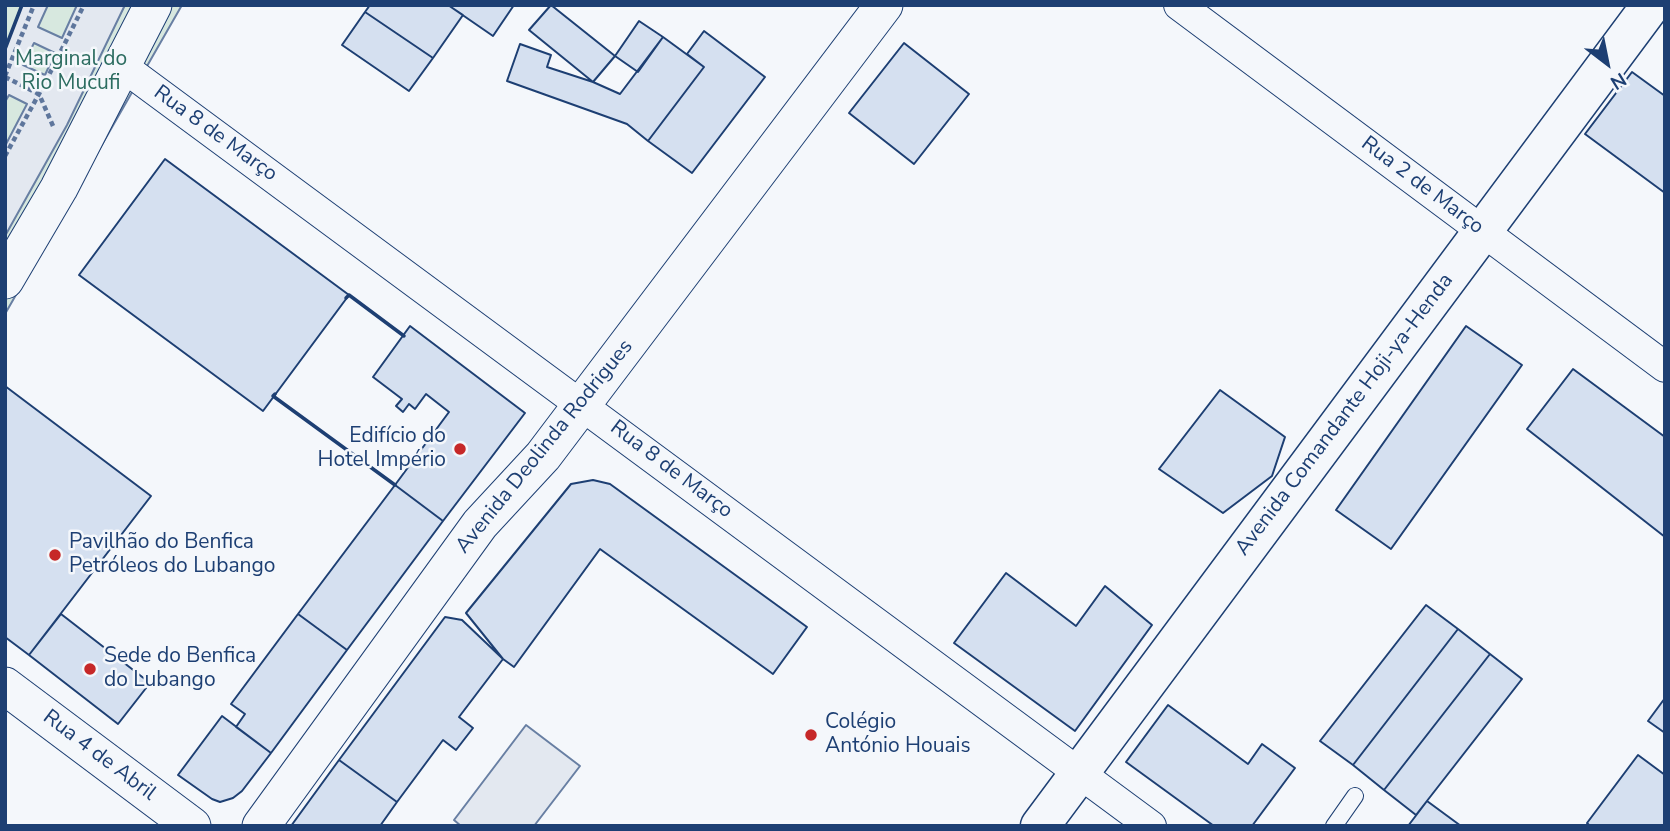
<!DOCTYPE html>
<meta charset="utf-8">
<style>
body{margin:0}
#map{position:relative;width:1670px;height:831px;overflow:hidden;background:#f4f7fb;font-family:"Nunito Sans",sans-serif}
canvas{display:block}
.frame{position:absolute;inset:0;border:7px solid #1d3f73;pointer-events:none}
.north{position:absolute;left:1572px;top:28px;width:70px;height:70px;-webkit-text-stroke:5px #f4f7fb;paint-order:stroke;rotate:148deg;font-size:19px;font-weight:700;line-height:28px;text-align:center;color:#1d3f73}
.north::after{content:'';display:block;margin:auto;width:24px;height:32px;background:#1d3f73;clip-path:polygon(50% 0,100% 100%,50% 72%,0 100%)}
</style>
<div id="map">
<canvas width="1670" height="831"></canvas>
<div class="frame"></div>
<div class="north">N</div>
</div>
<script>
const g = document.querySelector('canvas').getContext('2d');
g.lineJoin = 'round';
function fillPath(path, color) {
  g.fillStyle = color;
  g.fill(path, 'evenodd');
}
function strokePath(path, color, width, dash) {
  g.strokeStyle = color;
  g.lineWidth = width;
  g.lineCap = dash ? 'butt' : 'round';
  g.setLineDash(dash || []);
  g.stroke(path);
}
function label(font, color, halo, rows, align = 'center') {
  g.font = font + ' "Nunito Sans",sans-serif';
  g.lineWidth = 5;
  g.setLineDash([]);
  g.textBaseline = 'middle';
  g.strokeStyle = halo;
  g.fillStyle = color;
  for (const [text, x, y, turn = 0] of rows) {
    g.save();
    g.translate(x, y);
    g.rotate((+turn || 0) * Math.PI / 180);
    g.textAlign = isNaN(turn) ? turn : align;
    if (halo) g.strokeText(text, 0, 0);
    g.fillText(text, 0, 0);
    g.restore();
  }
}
const green = new Path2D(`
 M 5,5 L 182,5 L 5,314 Z`);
fillPath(green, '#d7e8df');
strokePath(green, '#687fa3', 2);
const parking = new Path2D(`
 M 22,5 L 48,5 L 38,27 L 62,38 L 77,5 L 125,5 L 67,125 L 5,236 L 5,146 L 27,104 L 9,95 L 5,102 L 5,49 ZM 34,43 L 55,53 L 45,75 L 23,65 Z
 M 526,725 L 580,766 L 534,826 L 461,826 L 454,820 Z`);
fillPath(parking, '#e3e8f0');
strokePath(parking, '#687fa3', 2);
const building = new Path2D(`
 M 370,5 L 448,5 L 463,15 L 433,58 L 365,12 Z
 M 448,5 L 514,5 L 493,36 Z
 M 551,5 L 615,56 L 593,82 L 529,30 Z
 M 365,12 L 433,58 L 409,91 L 342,45 Z
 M 639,21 L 663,37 L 638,72 L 615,56 Z
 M 704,31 L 765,77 L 692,173 L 648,141 L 704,67 L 687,54 Z
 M 663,37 L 704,67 L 648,141 L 627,124 L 507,81 L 520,44 L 551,55 L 547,67 L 593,82 L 620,94 Z
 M 904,43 L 969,94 L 914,164 L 849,113 Z
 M 1632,72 L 1665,96 L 1665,193 L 1585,134 Z
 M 165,159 L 349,295 L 263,411 L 79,275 Z
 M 410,326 L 525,413 L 443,521 L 395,485 L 449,412 L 426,394 L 415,409 L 409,404 L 403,412 L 396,406 L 402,399 L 373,377 Z
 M 1466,326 L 1522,365 L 1391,549 L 1336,510 Z
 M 1573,369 L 1665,437 L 1665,537 L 1527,429 Z
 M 5,386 L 151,496 L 29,655 L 5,637 Z
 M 1220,390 L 1285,437 L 1272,476 L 1223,513 L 1159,469 Z
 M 593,480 L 610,484 L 807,627 L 773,674 L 600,549 L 514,667 L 503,659 L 466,613 L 571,484 Z
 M 395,485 L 443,521 L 347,650 L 298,614 Z
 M 1006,573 L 1076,626 L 1105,586 L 1152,625 L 1075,731 L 954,643 Z
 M 1426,605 L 1458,629 L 1353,765 L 1320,741 Z
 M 61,614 L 150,683 L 118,724 L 29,655 Z
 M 298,614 L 347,650 L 271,753 L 236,727 L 245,714 L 231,704 Z
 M 445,617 L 462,620 L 503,659 L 459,717 L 473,728 L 456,750 L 443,740 L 397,802 L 339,760 Z
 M 1458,629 L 1490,654 L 1384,790 L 1353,765 Z
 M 1490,654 L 1522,679 L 1416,815 L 1384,790 Z
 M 1665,698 L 1665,733 L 1648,721 Z
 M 1168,705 L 1248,764 L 1262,744 L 1295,768 L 1252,826 L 1214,826 L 1126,762 Z
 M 222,716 L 271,753 L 242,791 L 233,798 L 220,802 L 212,799 L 178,775 Z
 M 1638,755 L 1665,775 L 1665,826 L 1590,826 L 1587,823 Z
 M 339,760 L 397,802 L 380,826 L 291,826 Z
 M 1427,801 L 1461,826 L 1408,826 Z`);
fillPath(building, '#d5e0f0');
strokePath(building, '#1d3f73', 2);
const service = new Path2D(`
 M 1334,826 L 1355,796`);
const minor = new Path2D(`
 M 1179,5 L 1665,367
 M 122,66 L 1151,826`);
const tertiary = new Path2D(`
 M 5,280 L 59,188 L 153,5
 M 5,686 L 192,826
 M 261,826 L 480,524 L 543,456 L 884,5`);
const primary = new Path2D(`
 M 1040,826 L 1651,5`);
strokePath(service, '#1d3f73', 18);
strokePath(minor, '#1d3f73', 32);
strokePath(tertiary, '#1d3f73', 39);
strokePath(primary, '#1d3f73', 41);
strokePath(new Path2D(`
 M 5,76 L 34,5
 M 5,77 L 39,94 L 53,126
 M 5,156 L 45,83 L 84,5`), '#5e769c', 4.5, [5, 3.5]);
strokePath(service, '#f4f7fb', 16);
strokePath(minor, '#f4f7fb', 30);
strokePath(tertiary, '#f4f7fb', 37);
strokePath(primary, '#f4f7fb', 38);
strokePath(new Path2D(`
 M 5,49 L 22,5
 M 346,298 L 349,295 L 404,336
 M 275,394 L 273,396 L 395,485`), '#1d3f73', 3.5);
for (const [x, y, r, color] of [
 [460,449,7,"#c62828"],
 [55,555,7,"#c62828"],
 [90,669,7,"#c62828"],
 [811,735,7,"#c62828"]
]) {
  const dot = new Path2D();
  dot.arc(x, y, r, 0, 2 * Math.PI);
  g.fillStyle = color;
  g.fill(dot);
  strokePath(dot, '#f4f7fb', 2.5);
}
label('21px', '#2c6c60', '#f4f7fb', [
 ["Marginal do",71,60],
 ["Rio Mucufi",71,84]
]);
label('21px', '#1d3f73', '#f4f7fb', [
 ["Rua 8 de Março",215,134,36],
 ["Rua 2 de Março",1422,186,37],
 ["Avenida Comandante Hoji-ya-Henda",1345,415,-53],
 ["Avenida Deolinda Rodrigues",545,447,-51],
 ["Rua 8 de Março",671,470,37],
 ["Rua 4 de Abril",99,756,37]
]);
label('21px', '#1d3f73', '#f4f7fb', [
 ["Edifício do",446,437,"right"],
 ["Hotel Império",446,461,"right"],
 ["Pavilhão do Benfica",69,543],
 ["Petróleos do Lubango",69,567],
 ["Sede do Benfica",104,657],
 ["do Lubango",104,681],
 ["Colégio",825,723],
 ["António Houais",825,747]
], 'left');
</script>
